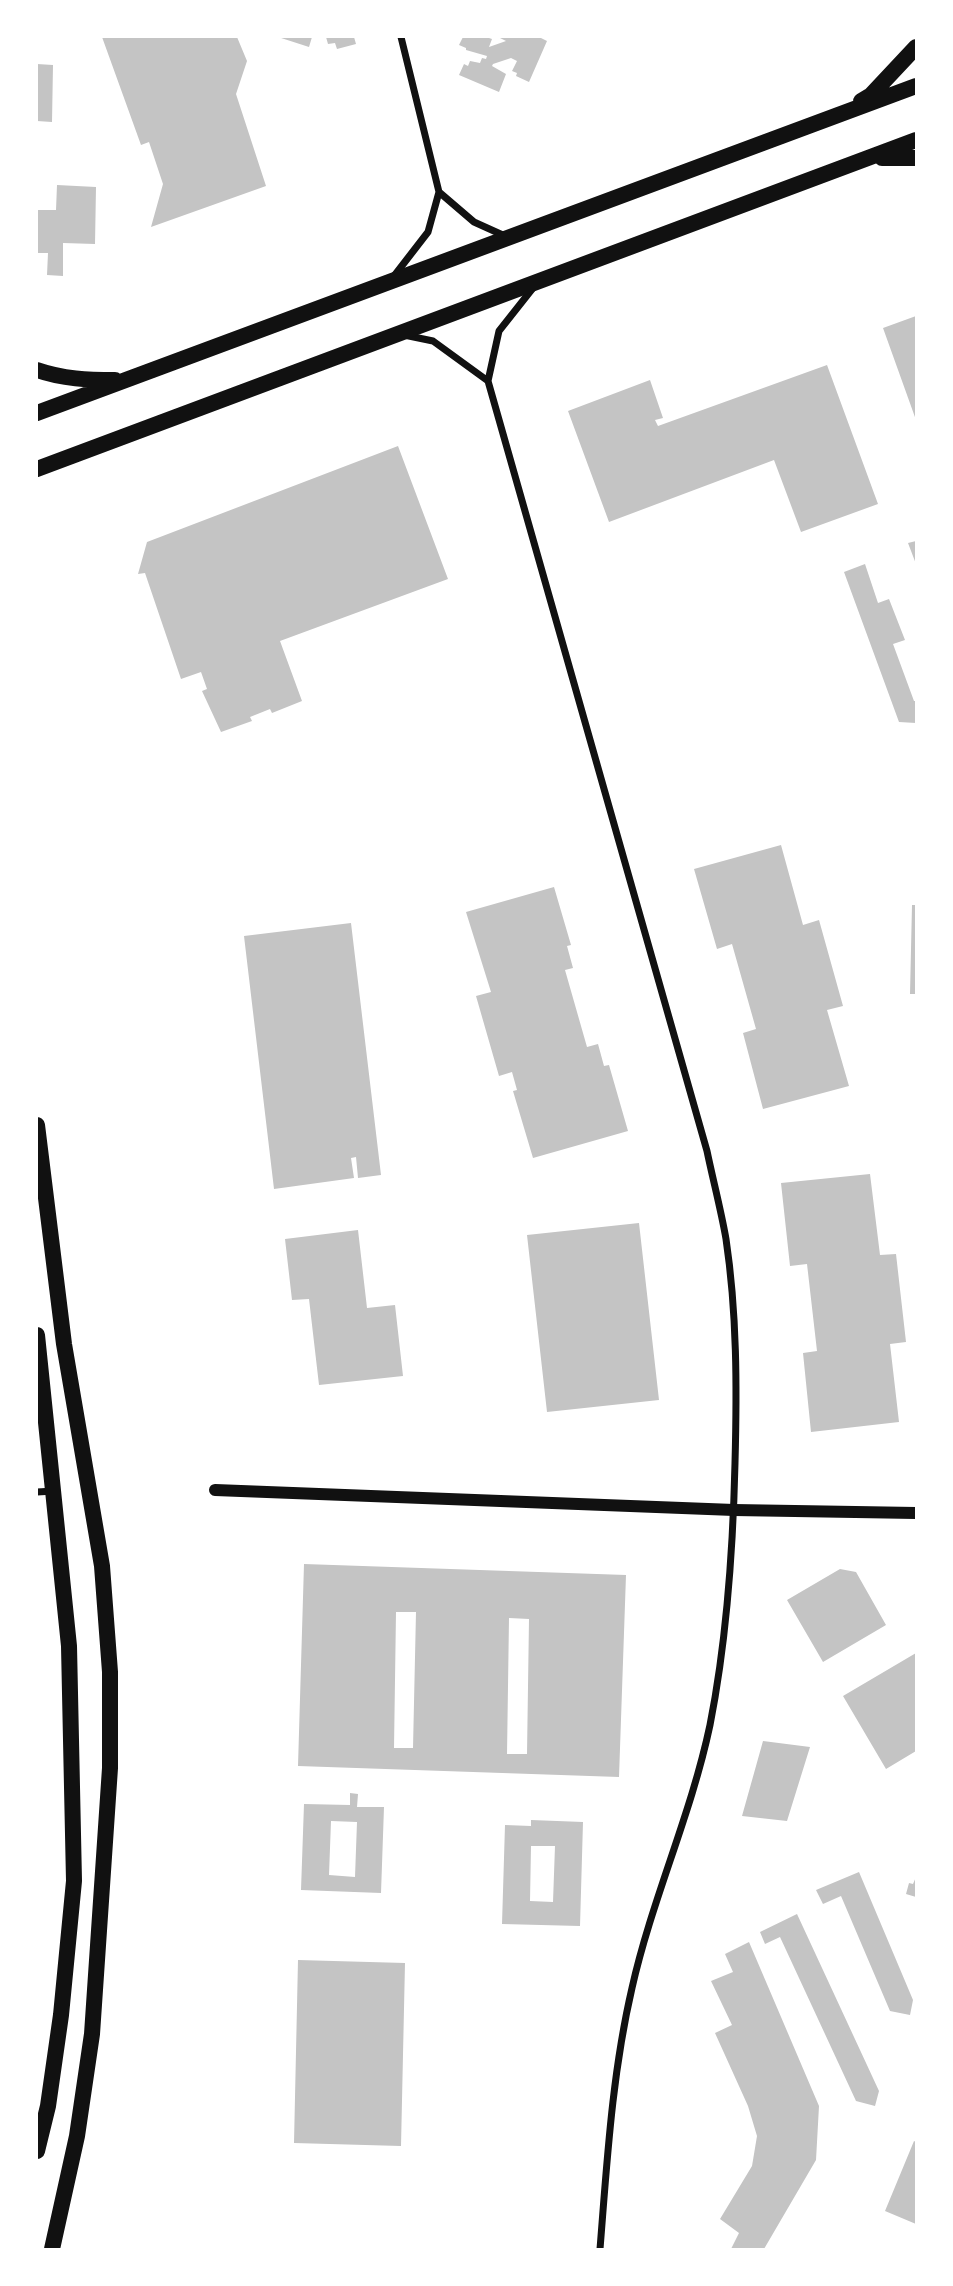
<!DOCTYPE html>
<style>
body{margin:0}
#map{position:relative;width:953px;height:2286px;overflow:hidden;background:#fff;font-family:"Nunito Sans",sans-serif}
canvas{display:block}
.frame{position:absolute;inset:0;border:38px solid #fff;pointer-events:none}
</style>
<div id="map">
<canvas width="953" height="2286"></canvas>
<div class="frame"></div>
</div>
<script>
const g = document.querySelector('canvas').getContext('2d');
g.lineJoin = 'round';
function fillPath(path, color) {
  g.fillStyle = color;
  g.fill(path, 'evenodd');
}
function strokePath(path, color, width, dash) {
  g.strokeStyle = color;
  g.lineWidth = width;
  g.lineCap = dash ? 'butt' : 'round';
  g.setLineDash(dash || []);
  g.stroke(path);
}
fillPath(new Path2D(`
 M 102,37 L 237,37 L 247,61 L 236,94 L 266,186 L 151,227 L 163,184 L 149,142 L 141,145 Z
 M 278,37 L 312,37 L 309,47 Z
 M 326,37 L 354,37 L 356,44 L 337,49 L 335,43 L 328,44 Z
 M 463,37 L 486,37 L 492,39 L 489,47 L 506,41 L 498,37 L 539,37 L 547,41 L 529,82 L 516,76 L 517,73 L 512,71 L 517,61 L 511,58 L 493,64 L 492,66 L 506,74 L 499,92 L 459,75 L 464,64 L 468,66 L 470,61 L 480,63 L 482,58 L 486,59 L 487,56 L 466,50 L 466,48 L 459,45 Z
 M 37,64 L 53,65 L 52,122 L 37,121 Z
 M 57,185 L 96,187 L 95,244 L 63,243 L 63,276 L 47,275 L 48,253 L 37,253 L 37,210 L 56,210 Z
 M 916,316 L 916,420 L 883,328 Z
 M 827,365 L 878,504 L 801,532 L 774,460 L 609,522 L 568,411 L 650,380 L 663,418 L 655,420 L 658,426 Z
 M 398,446 L 448,579 L 280,641 L 302,701 L 272,713 L 270,709 L 250,717 L 252,721 L 221,732 L 202,691 L 207,689 L 201,672 L 181,679 L 145,573 L 138,574 L 147,542 Z
 M 916,541 L 916,564 L 908,543 Z
 M 865,564 L 878,603 L 889,599 L 905,640 L 893,644 L 914,701 L 916,701 L 916,723 L 899,722 L 844,572 Z
 M 781,845 L 803,925 L 819,920 L 843,1006 L 827,1010 L 849,1086 L 763,1109 L 743,1033 L 756,1029 L 732,944 L 717,949 L 694,869 Z
 M 554,887 L 571,945 L 567,946 L 573,968 L 565,970 L 587,1047 L 598,1044 L 604,1066 L 609,1065 L 628,1131 L 533,1158 L 513,1091 L 517,1090 L 512,1072 L 499,1076 L 476,996 L 491,992 L 466,912 Z
 M 912,905 L 916,905 L 916,994 L 910,994 Z
 M 351,923 L 381,1175 L 358,1178 L 356,1157 L 351,1158 L 354,1178 L 274,1189 L 244,936 Z
 M 870,1174 L 880,1255 L 896,1254 L 906,1342 L 890,1344 L 899,1422 L 811,1432 L 803,1353 L 817,1351 L 807,1264 L 790,1266 L 781,1183 Z
 M 639,1223 L 659,1400 L 547,1412 L 527,1235 Z
 M 358,1230 L 367,1308 L 395,1305 L 403,1376 L 319,1385 L 309,1299 L 292,1300 L 285,1239 Z
 M 304,1564 L 626,1575 L 619,1777 L 298,1766 ZM 396,1612 L 416,1612 L 413,1748 L 394,1748 ZM 509,1618 L 529,1619 L 527,1754 L 507,1754 Z
 M 840,1569 L 856,1572 L 886,1625 L 823,1662 L 787,1600 Z
 M 916,1653 L 916,1751 L 886,1769 L 843,1696 Z
 M 763,1741 L 810,1747 L 787,1821 L 742,1816 Z
 M 350,1793 L 358,1794 L 357,1807 L 384,1807 L 381,1893 L 301,1890 L 304,1804 L 350,1805 ZM 331,1821 L 357,1822 L 355,1877 L 329,1875 Z
 M 531,1820 L 583,1822 L 580,1926 L 502,1924 L 505,1825 L 531,1826 ZM 531,1846 L 555,1846 L 553,1902 L 530,1901 Z
 M 859,1872 L 913,2000 L 910,2015 L 890,2011 L 841,1896 L 823,1904 L 816,1890 Z
 M 916,1877 L 916,1897 L 906,1894 L 909,1883 L 913,1884 Z
 M 797,1914 L 879,2091 L 875,2106 L 856,2101 L 780,1937 L 765,1944 L 760,1932 Z
 M 749,1942 L 819,2106 L 816,2160 L 764,2249 L 731,2249 L 739,2233 L 720,2219 L 752,2166 L 757,2136 L 748,2106 L 715,2033 L 732,2025 L 711,1981 L 733,1972 L 725,1954 Z
 M 298,1960 L 405,1963 L 401,2146 L 294,2143 Z
 M 914,2141 L 916,2142 L 916,2224 L 885,2211 Z`), '#c4c4c4');
strokePath(new Path2D(`
 M 401,37 L 439,192
 M 394,276 L 428,232 L 439,192 L 474,222 L 505,236
 M 533,288 L 499,331 L 488,381 L 707,1151 C 713,1180 721,1210 726,1239 C 737,1313 737,1388 735,1463 C 733,1550 727,1639 710,1725 C 691,1815 652,1899 632,1988 C 612,2074 607,2162 600,2249
 M 404,335 L 433,341 L 488,381
 M 37,1492 L 54,1491`), '#111', 7);
strokePath(new Path2D(`
 M 215,1490 L 734,1510 L 916,1513`), '#111', 12);
strokePath(new Path2D(`
 M 861,101 L 871,95 L 916,47
 M 882,158 L 916,158
 M 37,370 C 63,379 88,380 115,380
 M 37,413 L 916,86
 M 37,469 L 916,140
 M 37,1125 L 64,1344 L 102,1566 L 110,1672 L 110,1768 L 92,2034 L 77,2136 L 52,2249
 M 37,1335 L 69,1646 L 74,1881 L 61,2015 L 48,2106 L 37,2151`), '#111', 16);
</script>
